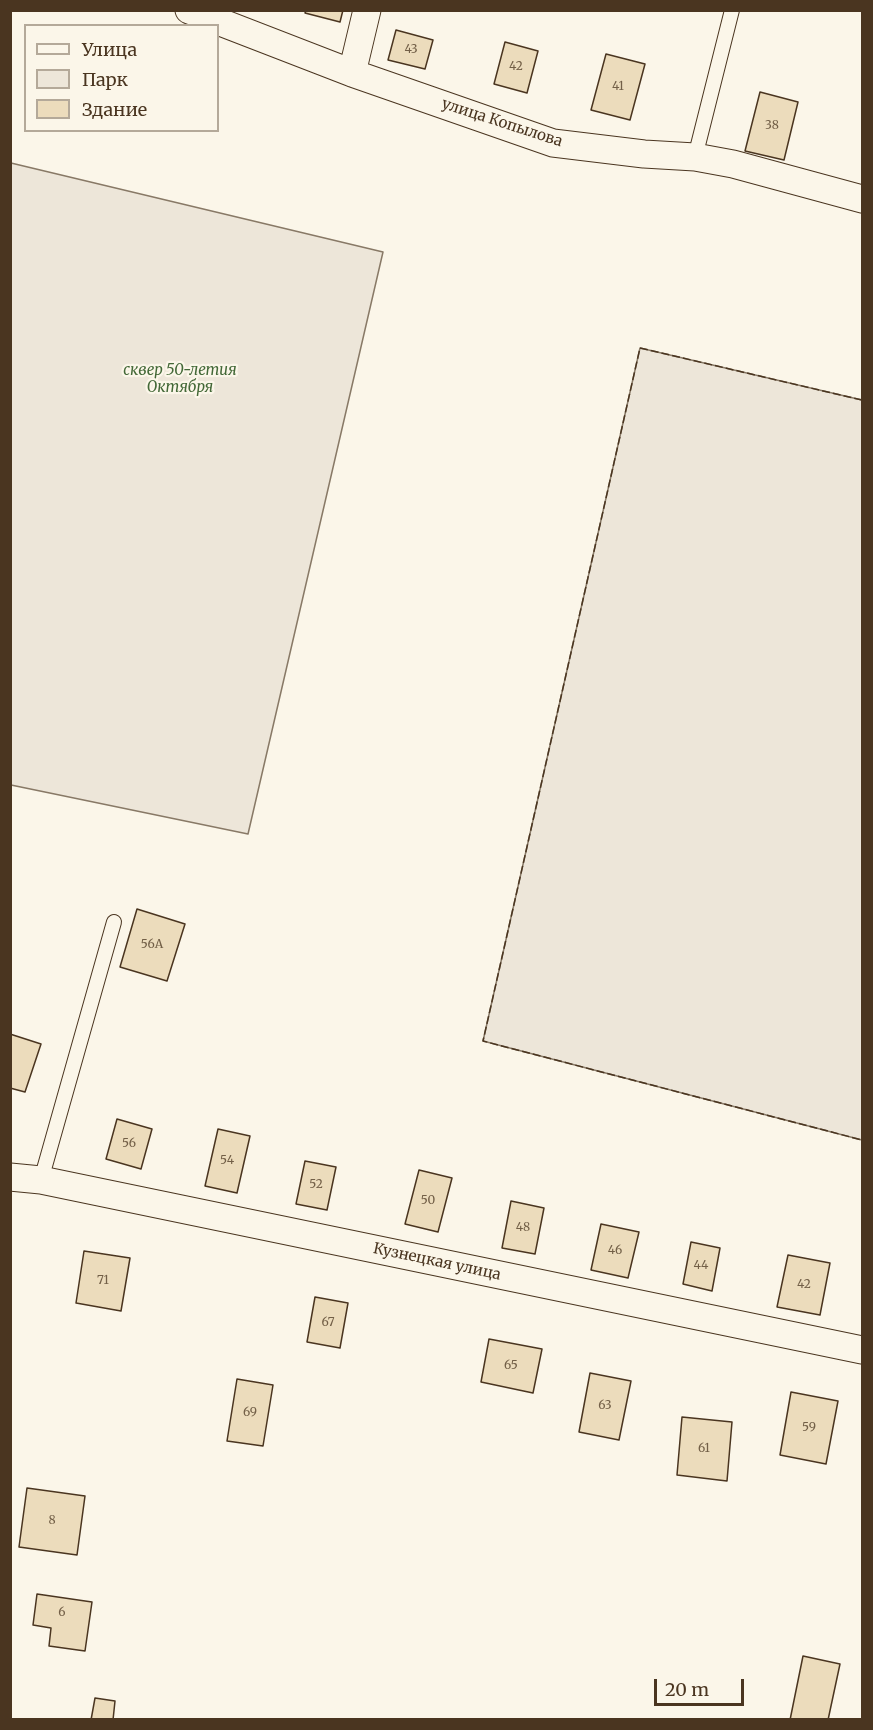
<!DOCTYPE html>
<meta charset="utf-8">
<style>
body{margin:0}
#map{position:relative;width:873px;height:1730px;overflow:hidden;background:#fbf6e9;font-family:Merriweather,serif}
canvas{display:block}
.frame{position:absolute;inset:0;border:12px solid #4a3520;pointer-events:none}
.legend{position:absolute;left:24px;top:24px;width:195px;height:108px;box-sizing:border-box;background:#fbf6e9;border:2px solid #b4a999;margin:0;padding:8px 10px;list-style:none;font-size:18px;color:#4a3520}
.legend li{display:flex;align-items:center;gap:12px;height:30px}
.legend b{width:30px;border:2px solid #b4a999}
.scale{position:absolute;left:654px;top:1679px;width:90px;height:27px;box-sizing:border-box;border:3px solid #4a3520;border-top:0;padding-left:8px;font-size:18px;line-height:21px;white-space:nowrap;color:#4a3520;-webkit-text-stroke:4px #fbf6e9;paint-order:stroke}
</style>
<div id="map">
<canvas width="873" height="1730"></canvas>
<div class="frame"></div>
<ul class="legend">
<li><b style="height:8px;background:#fbf6e9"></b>Улица</li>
<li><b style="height:16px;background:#ede6d9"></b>Парк</li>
<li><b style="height:16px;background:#ecdcbc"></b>Здание</li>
</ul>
<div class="scale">20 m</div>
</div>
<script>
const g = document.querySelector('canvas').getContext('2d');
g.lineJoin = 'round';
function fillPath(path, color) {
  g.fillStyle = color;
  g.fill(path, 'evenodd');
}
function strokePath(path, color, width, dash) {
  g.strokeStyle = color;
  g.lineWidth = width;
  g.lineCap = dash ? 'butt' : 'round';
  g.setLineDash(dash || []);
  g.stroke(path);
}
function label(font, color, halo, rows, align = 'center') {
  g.font = font + ' Merriweather,serif';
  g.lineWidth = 4.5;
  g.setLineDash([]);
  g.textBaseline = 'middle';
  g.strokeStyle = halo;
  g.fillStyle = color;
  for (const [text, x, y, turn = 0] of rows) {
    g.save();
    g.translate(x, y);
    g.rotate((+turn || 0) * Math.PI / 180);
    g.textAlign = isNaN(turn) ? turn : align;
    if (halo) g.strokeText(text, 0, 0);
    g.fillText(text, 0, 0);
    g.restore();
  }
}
const green = new Path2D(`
 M 11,163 L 383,252 L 248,834 L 11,785 Z
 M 640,348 L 862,400 L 862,1140 L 483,1041 Z`);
fillPath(green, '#ede6d9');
strokePath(green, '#887966', 1.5);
const building = new Path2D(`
 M 306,10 L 343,10 L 340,22 L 305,13 Z
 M 396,30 L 433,40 L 425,69 L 388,60 Z
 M 505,42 L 538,51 L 527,93 L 494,84 Z
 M 606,54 L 645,64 L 630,120 L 591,110 Z
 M 760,92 L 798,102 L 784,160 L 745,151 Z
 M 137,909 L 185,924 L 167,981 L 120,967 Z
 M 10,1034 L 41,1044 L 25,1092 L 10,1088 Z
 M 117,1119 L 152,1129 L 141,1169 L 106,1159 Z
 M 218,1129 L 250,1136 L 237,1193 L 205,1186 Z
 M 305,1161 L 336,1167 L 327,1210 L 296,1204 Z
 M 419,1170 L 452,1178 L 438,1232 L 405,1224 Z
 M 511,1201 L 544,1208 L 535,1254 L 502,1248 Z
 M 601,1224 L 639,1232 L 628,1278 L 591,1270 Z
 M 691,1242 L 720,1248 L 712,1291 L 683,1284 Z
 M 84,1251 L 130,1258 L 121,1311 L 76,1303 Z
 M 788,1255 L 830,1263 L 820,1315 L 777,1307 Z
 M 315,1297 L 348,1303 L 340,1348 L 307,1342 Z
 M 489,1339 L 542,1349 L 533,1393 L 481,1382 Z
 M 590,1373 L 631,1381 L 619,1440 L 579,1432 Z
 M 237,1379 L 273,1385 L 263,1446 L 227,1441 Z
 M 791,1392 L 838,1401 L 826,1464 L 780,1455 Z
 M 682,1417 L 732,1422 L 727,1481 L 677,1475 Z
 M 27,1488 L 85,1496 L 77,1555 L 19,1547 Z
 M 37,1594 L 92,1602 L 85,1651 L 49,1646 L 51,1628 L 33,1625 Z
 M 803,1656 L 840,1664 L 828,1720 L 790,1720 Z
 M 95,1698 L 115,1701 L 113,1720 L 91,1720 Z`);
fillPath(building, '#ecdcbc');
strokePath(building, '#4a3520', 1.5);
const service = new Path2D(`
 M 695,157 L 732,10
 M 41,1180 L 114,922`);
const minor = new Path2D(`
 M 189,10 L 352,73 L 553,143 L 644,154 L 695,157 L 733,164 L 862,199
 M 352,73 L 367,10
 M 10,1177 L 41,1180 L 862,1350`);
strokePath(service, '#4a3520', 16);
strokePath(minor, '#4a3520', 29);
strokePath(service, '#fbf6e9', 14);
strokePath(minor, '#fbf6e9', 27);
strokePath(new Path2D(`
 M 862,400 L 640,348 L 483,1041 L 862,1140`), '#4a3520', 1.5, [8, 3]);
label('12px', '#725f47', null, [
 ["43",411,50],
 ["42",516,67],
 ["41",618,87],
 ["38",772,126],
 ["56А",152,945],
 ["56",129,1144],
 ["54",227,1161],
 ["52",316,1185],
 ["50",428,1201],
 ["48",523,1228],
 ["46",615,1251],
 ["44",701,1266],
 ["71",103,1281],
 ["42",804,1285],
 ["67",328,1323],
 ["65",511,1366],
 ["63",605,1406],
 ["69",250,1413],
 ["59",809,1428],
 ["61",704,1449],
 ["8",52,1521],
 ["6",62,1613]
]);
label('15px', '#4a3520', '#fbf6e9', [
 ["улица Копылова",502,123,18],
 ["Кузнецкая улица",437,1262,12]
]);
label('italic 15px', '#436837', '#fbf6e9', [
 ["сквер 50-летия",180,371],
 ["Октября",180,388]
]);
</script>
